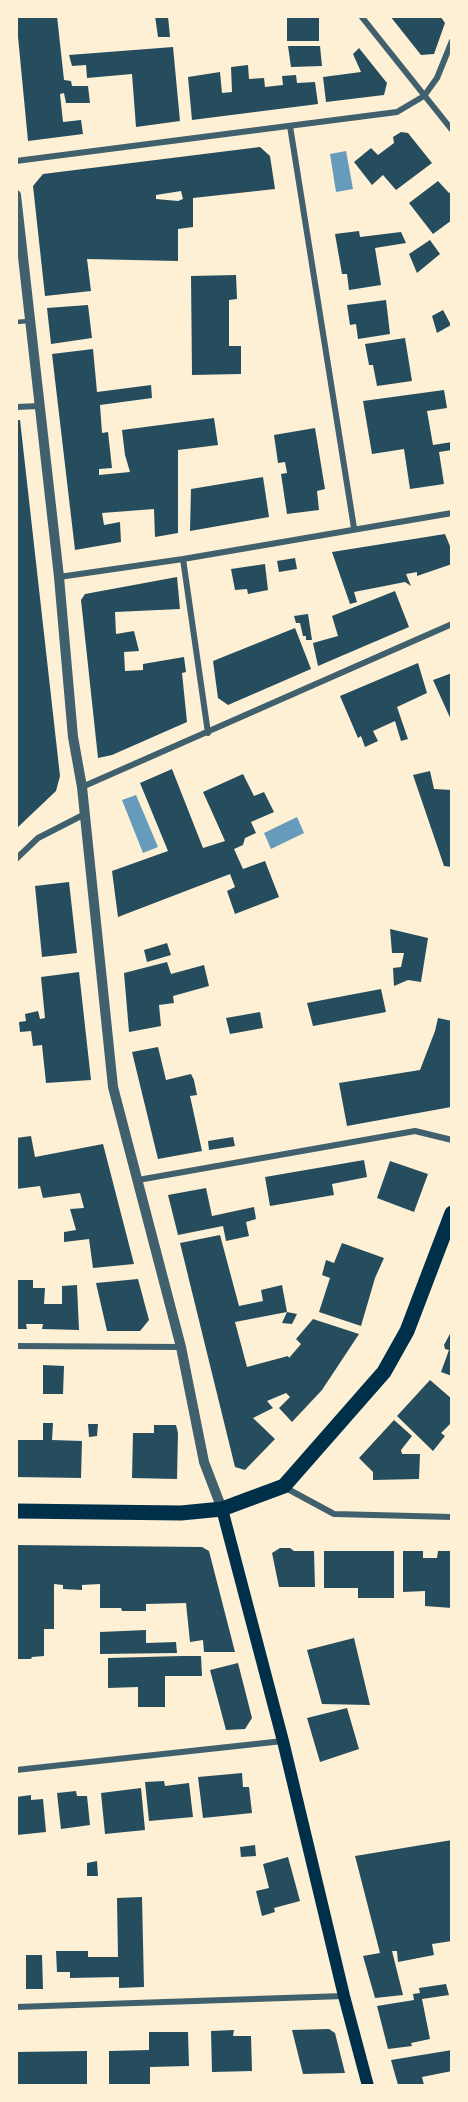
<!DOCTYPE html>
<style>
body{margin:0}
#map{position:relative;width:468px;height:2102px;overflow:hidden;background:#fdf0d5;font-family:Karla,sans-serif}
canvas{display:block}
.frame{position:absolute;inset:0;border:18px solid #fdf0d5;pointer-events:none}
</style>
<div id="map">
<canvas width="468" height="2102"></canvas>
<div class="frame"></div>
</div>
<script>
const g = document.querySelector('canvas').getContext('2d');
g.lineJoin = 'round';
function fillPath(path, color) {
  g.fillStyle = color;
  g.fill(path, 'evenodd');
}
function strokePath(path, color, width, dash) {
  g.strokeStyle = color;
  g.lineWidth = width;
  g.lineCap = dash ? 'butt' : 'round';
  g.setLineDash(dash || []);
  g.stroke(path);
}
fillPath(new Path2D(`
 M 346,151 L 353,189 L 336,192 L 330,154 Z
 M 136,795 L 158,847 L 143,853 L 122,800 Z
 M 297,817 L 304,833 L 271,849 L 264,833 Z`), '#669bbc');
fillPath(new Path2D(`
 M 16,16 L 57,16 L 64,80 L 71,81 L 72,86 L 88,86 L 90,103 L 66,103 L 64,93 L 60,94 L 63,122 L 81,120 L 83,134 L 28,141 Z
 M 155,16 L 168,16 L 170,37 L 158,37 Z
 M 287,16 L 319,16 L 319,41 L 287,41 Z
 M 390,16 L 440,16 L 445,23 L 434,54 L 421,55 Z
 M 288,46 L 320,46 L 322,66 L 291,67 Z
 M 173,47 L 180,121 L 136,127 L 132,74 L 87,78 L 86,65 L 72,66 L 69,55 Z
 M 359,48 L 387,83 L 384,95 L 326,102 L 323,77 L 361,72 L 353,54 Z
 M 248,65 L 249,79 L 264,78 L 265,87 L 283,85 L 282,76 L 296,75 L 297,83 L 315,82 L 318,104 L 192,120 L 188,77 L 220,72 L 222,93 L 232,92 L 231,67 Z
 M 401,132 L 408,133 L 432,163 L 396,190 L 383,175 L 372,185 L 354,162 L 371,148 L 378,155 L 394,143 L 393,137 Z
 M 260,147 L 270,156 L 275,189 L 193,198 L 193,227 L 178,229 L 178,261 L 87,259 L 91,291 L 45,296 L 33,186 L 43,174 ZM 181,191 L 183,199 L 178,201 L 156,199 L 156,195 Z
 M 438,181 L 449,193 L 452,192 L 452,220 L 433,234 L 409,203 Z
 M 359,231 L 360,237 L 401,232 L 406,243 L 375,248 L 381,285 L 349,290 L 347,274 L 342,274 L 335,234 Z
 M 430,240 L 440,254 L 417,273 L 409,254 Z
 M 236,275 L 237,299 L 229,300 L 229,346 L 241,346 L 241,374 L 192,375 L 191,276 Z
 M 386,300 L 390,334 L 358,339 L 356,324 L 350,325 L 347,305 Z
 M 88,305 L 92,338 L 51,344 L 47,308 Z
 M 443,310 L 451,325 L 437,333 L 432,316 Z
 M 405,338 L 412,381 L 377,386 L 373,365 L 369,365 L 365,344 Z
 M 93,349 L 97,392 L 151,385 L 152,398 L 100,405 L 102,433 L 108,432 L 112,468 L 99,469 L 99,475 L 130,472 L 125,455 L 122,430 L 214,418 L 218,445 L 178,450 L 178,533 L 155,537 L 154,509 L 102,513 L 104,525 L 120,522 L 121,542 L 75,550 L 52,354 Z
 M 444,390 L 447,408 L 427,411 L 433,445 L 452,442 L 452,450 L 439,452 L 444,484 L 410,489 L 404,449 L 372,454 L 363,401 Z
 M 16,420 L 20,420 L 60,776 L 56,791 L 16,829 Z
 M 315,428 L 325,489 L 317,491 L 319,510 L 287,514 L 281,474 L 287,473 L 285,462 L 278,463 L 274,435 Z
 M 263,477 L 269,517 L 190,531 L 191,489 Z
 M 445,534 L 452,551 L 452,564 L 417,576 L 417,572 L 406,574 L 411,586 L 405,582 L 354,592 L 357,602 L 350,604 L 332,552 Z
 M 295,558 L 297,569 L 279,572 L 277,561 Z
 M 265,564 L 268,590 L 248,594 L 247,589 L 235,590 L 231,569 Z
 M 177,577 L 180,609 L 115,612 L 116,634 L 134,631 L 139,651 L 124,652 L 125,671 L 143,670 L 143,664 L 184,657 L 186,672 L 182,673 L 187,722 L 112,755 L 98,758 L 81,600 L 85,594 Z
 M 395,591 L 409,627 L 318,666 L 313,643 L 338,636 L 332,616 Z
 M 308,614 L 312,640 L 306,640 L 306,636 L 303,636 L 300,623 L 296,623 L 294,616 Z
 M 295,628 L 311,669 L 228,705 L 218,698 L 213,661 Z
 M 418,663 L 427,693 L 397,707 L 408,739 L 401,741 L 395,721 L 373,731 L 378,741 L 365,747 L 361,736 L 358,738 L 340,696 Z
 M 452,673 L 452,722 L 433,680 Z
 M 172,769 L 203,848 L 225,841 L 203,792 L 243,774 L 254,796 L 264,792 L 274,812 L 251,822 L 256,833 L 245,838 L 243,845 L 234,849 L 243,869 L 265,861 L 279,897 L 235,914 L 227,891 L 235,887 L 230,874 L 118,917 L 112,871 L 168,851 L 140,783 Z
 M 430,771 L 434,789 L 452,790 L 452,867 L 444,866 L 413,775 Z
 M 69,882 L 77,953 L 42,957 L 35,886 Z
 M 390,929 L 428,938 L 421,982 L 408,980 L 394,986 L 393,968 L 401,967 L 404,953 L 392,953 Z
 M 167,943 L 171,955 L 147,962 L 144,950 Z
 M 167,962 L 171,974 L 204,965 L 209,986 L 173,996 L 174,1003 L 159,1005 L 161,1026 L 129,1032 L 124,973 Z
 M 79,972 L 91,1080 L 46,1083 L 42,1045 L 33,1046 L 31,1031 L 20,1032 L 19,1022 L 26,1021 L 25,1014 L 38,1011 L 40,1019 L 45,1018 L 41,977 Z
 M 381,989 L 386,1012 L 313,1026 L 307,1003 Z
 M 260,1012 L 263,1028 L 230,1034 L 226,1018 Z
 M 438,1018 L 452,1021 L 451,1107 L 347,1126 L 339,1083 L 420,1070 L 435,1031 Z
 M 158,1047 L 166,1080 L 191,1074 L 194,1080 L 197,1095 L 190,1096 L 202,1151 L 158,1159 L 132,1052 Z
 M 31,1136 L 35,1157 L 103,1144 L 134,1264 L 93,1268 L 89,1239 L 64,1242 L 64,1232 L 76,1230 L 70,1209 L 84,1208 L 80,1193 L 43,1198 L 40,1186 L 16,1189 L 16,1138 Z
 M 233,1137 L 235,1146 L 209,1150 L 208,1141 Z
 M 364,1160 L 367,1177 L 332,1184 L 334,1195 L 270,1206 L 265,1177 Z
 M 390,1161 L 428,1174 L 414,1212 L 377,1198 Z
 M 206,1188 L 212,1216 L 254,1207 L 256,1219 L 246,1222 L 249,1236 L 226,1241 L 223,1226 L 178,1235 L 168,1195 Z
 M 220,1235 L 239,1306 L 263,1301 L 261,1290 L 282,1285 L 287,1312 L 297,1314 L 292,1324 L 282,1323 L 287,1312 L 235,1322 L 247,1367 L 288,1356 L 289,1358 L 301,1344 L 296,1339 L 313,1319 L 359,1334 L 322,1390 L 292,1422 L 279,1408 L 290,1397 L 286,1393 L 267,1401 L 273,1408 L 253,1418 L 275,1439 L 245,1470 L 235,1467 L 180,1243 Z
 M 342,1243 L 384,1258 L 375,1278 L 361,1326 L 319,1312 L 330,1278 L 322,1275 L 326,1260 L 334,1263 Z
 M 138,1279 L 149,1320 L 140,1331 L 107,1331 L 96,1283 Z
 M 16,1280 L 33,1280 L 33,1288 L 45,1288 L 44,1304 L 62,1304 L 62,1286 L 77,1285 L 79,1330 L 42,1329 L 43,1324 L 26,1324 L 27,1329 L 16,1329 Z
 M 452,1330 L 452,1376 L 441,1372 L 449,1350 L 445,1349 L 444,1345 Z
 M 43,1365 L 64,1366 L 63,1394 L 43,1394 Z
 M 430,1380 L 452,1399 L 452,1422 L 441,1433 L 445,1436 L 433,1451 L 397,1416 Z
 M 394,1420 L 412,1436 L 401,1450 L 402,1454 L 420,1454 L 419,1479 L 373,1480 L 373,1472 L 359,1458 Z
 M 43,1423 L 53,1423 L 52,1440 L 82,1441 L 81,1478 L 16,1477 L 16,1440 L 43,1440 Z
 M 88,1424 L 98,1424 L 97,1436 L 89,1437 Z
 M 154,1425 L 176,1425 L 178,1433 L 177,1479 L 132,1478 L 133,1433 L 154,1433 Z
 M 16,1545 L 202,1547 L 209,1551 L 235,1652 L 204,1652 L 203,1640 L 190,1642 L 186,1603 L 146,1604 L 146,1611 L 122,1611 L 121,1608 L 100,1608 L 100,1584 L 82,1585 L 82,1590 L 63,1589 L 63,1585 L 54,1584 L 54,1629 L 44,1629 L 44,1656 L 32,1657 L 31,1659 L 16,1659 Z
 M 280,1548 L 290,1548 L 294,1551 L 314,1551 L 315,1587 L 279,1587 L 272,1553 Z
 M 324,1551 L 394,1551 L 394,1598 L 358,1598 L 358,1588 L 324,1588 Z
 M 403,1551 L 423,1551 L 423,1558 L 437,1558 L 438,1551 L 452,1551 L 452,1608 L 425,1606 L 425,1591 L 403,1592 Z
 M 146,1630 L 146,1643 L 176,1642 L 177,1653 L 100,1654 L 100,1632 Z
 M 354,1638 L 370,1705 L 322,1704 L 307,1650 Z
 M 181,1656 L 201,1656 L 202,1676 L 165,1676 L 165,1707 L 138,1707 L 138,1687 L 108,1688 L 108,1658 Z
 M 238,1663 L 252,1718 L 245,1729 L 226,1730 L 210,1670 Z
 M 347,1708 L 359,1749 L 320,1762 L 307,1718 Z
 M 242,1773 L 243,1787 L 249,1787 L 252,1813 L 203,1818 L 198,1777 Z
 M 164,1781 L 165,1786 L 189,1783 L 193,1817 L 149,1821 L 145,1782 Z
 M 141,1788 L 145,1830 L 105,1834 L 101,1793 Z
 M 76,1791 L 77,1796 L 87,1796 L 90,1825 L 61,1829 L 57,1793 Z
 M 31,1795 L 31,1800 L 43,1799 L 46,1832 L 17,1835 L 16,1797 Z
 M 452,1840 L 452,1941 L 432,1944 L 434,1955 L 398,1962 L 397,1951 L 392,1951 L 403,1995 L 375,1998 L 363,1956 L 380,1953 L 355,1856 Z
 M 255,1845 L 256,1856 L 241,1857 L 240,1847 Z
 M 288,1857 L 300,1901 L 274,1908 L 275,1912 L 262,1916 L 256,1891 L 269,1888 L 263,1864 Z
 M 97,1861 L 98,1876 L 87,1876 L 87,1863 Z
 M 142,1897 L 144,1987 L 119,1988 L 119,1977 L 70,1978 L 70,1972 L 57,1972 L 56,1951 L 88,1951 L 88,1957 L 118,1957 L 117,1898 Z
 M 26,1955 L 42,1955 L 43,1989 L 26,1989 Z
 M 446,1984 L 449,1995 L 422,1999 L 430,2039 L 411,2043 L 412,2046 L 388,2049 L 377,2006 L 414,2000 L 413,1994 L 420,1993 L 419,1988 Z
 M 329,2029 L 335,2033 L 345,2073 L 303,2074 L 292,2030 Z
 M 234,2030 L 233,2036 L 251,2036 L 252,2071 L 212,2072 L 211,2031 Z
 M 149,2032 L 188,2032 L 189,2066 L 150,2067 L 150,2085 L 109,2085 L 109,2051 L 149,2050 Z
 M 452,2050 L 452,2071 L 422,2077 L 424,2085 L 398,2085 L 391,2060 Z
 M 87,2051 L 87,2085 L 16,2085 L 16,2052 Z`), '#264d5e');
strokePath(new Path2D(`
 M 16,322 L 29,321`), '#3f606c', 4.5);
strokePath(new Path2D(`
 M 361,16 L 452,130
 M 290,126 L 354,528
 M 16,161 L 397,112 L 424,96 L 437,78 L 452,41
 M 16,407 L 40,406
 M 183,559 L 208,733
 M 59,577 L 183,559 L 452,513
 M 82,787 L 452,624
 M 16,859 L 38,838 L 85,814
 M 138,1180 L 415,1131 L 452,1140
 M 16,1346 L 181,1347
 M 284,1487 L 334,1514 L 452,1517
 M 16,1770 L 283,1741
 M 16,2007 L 344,1996`), '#3f606c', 6);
strokePath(new Path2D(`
 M 16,195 L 59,577 L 73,737 L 82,787 L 113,1087 L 181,1347 L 204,1462 L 222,1509`), '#3f606c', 10);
strokePath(new Path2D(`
 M 222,1509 L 283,1741 L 344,1996 L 368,2086`), '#003049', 12);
strokePath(new Path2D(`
 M 16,1511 L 181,1513 L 222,1509 L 284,1486 L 384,1372 L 407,1331 L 452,1213`), '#003049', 15);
</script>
